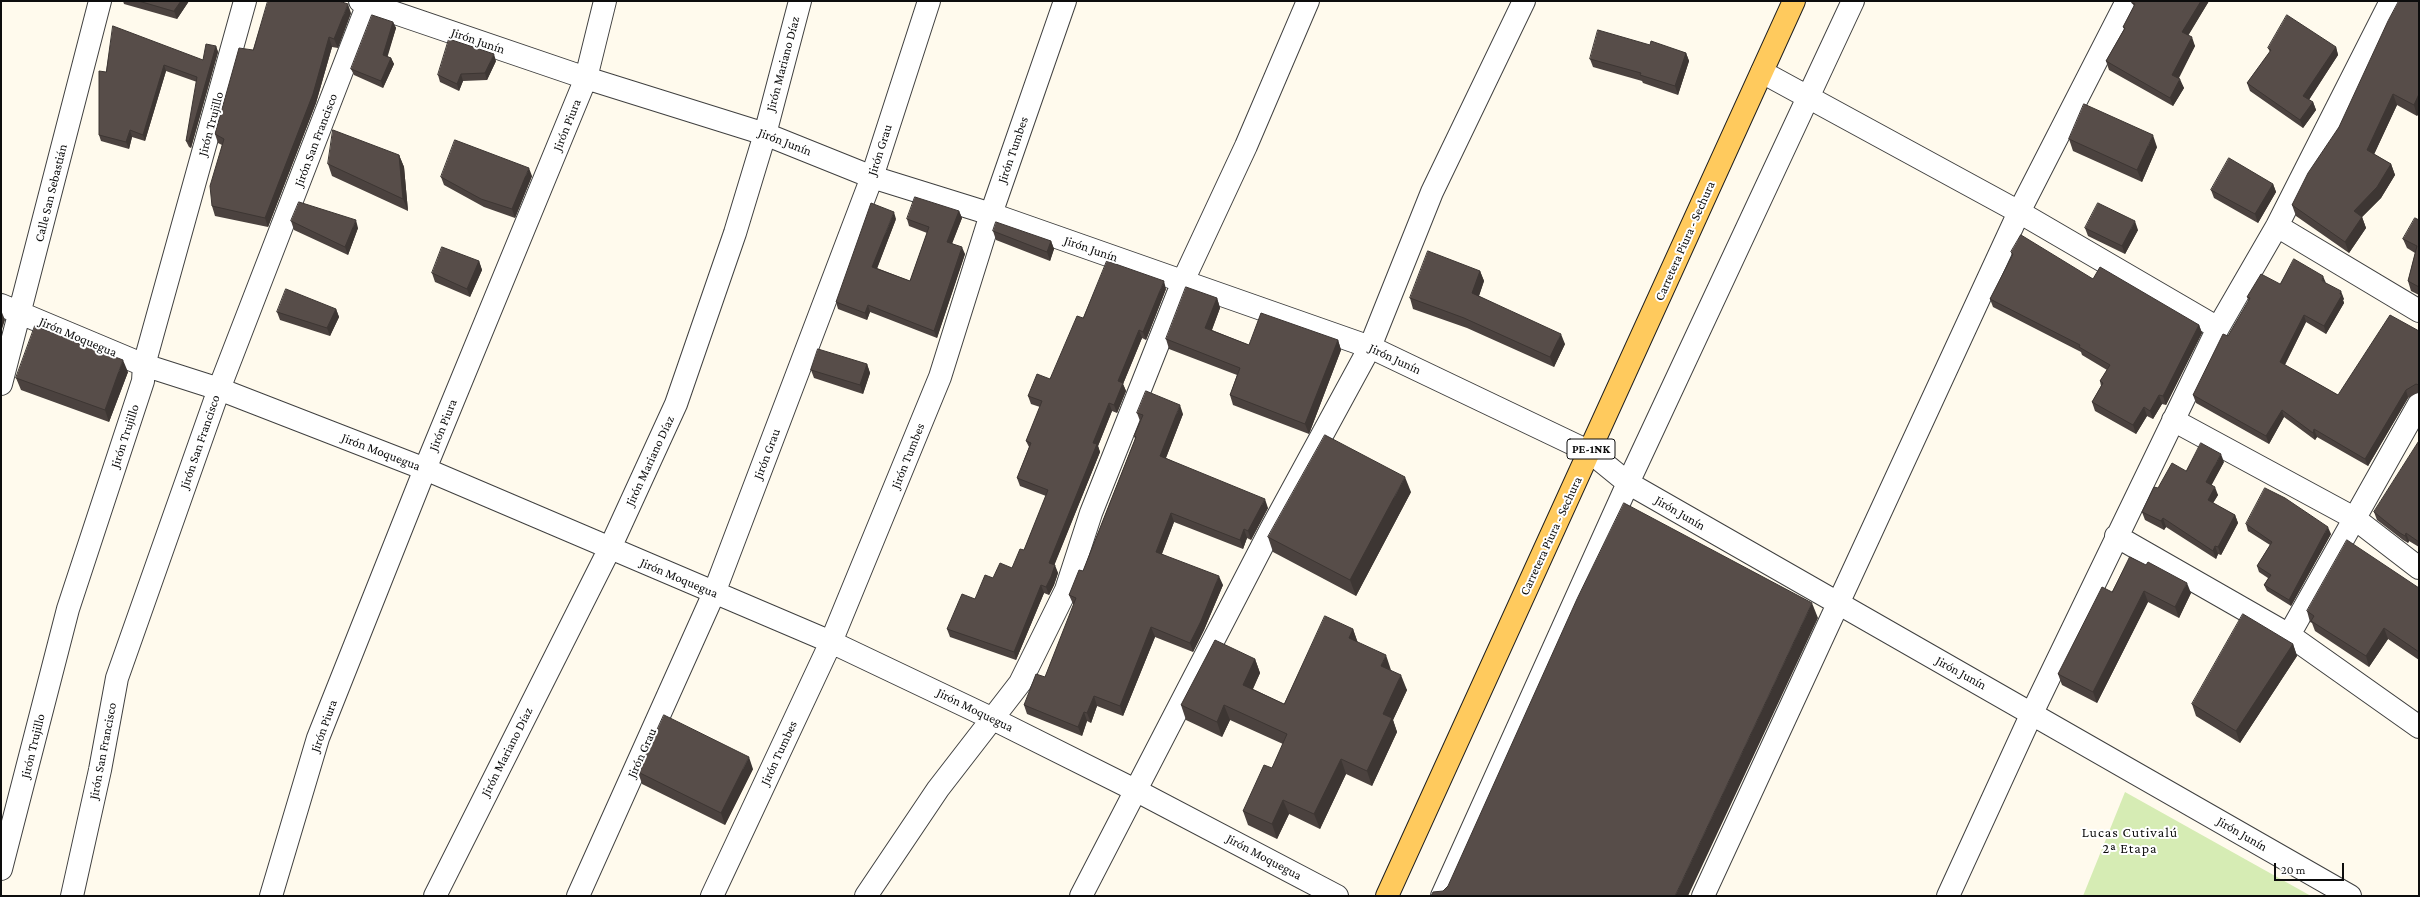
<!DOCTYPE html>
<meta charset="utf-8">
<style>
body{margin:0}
#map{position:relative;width:2420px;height:897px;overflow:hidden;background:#fffaed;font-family:"Crimson Pro",serif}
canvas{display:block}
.frame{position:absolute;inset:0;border:2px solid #0d0d0d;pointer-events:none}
.scale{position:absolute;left:2274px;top:863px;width:70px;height:18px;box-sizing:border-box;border:2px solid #0d0d0d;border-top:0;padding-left:5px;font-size:12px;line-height:14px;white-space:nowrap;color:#0d0d0d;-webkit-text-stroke:3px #fff;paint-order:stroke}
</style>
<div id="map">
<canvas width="2420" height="897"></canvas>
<div class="frame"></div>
<div class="scale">20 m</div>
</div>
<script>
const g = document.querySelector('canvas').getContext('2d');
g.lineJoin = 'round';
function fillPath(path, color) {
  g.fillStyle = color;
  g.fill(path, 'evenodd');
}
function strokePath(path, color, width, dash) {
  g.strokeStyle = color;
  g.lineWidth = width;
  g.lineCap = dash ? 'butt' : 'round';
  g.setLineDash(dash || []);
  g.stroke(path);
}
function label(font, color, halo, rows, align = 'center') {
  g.font = font + ' "Crimson Pro",serif';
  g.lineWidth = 4;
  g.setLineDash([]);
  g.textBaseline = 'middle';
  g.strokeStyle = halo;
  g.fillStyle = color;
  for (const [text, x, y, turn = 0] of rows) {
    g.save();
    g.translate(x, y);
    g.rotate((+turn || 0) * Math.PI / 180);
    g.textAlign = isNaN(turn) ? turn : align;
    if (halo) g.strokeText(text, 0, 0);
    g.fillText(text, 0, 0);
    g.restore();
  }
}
fillPath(new Path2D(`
 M 2125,792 L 2311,896 L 2083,896 Z`), '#d6ecb4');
const street = new Path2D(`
 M 360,1 L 586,78 L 765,134 L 872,177 L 991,214 L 1370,347 L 1590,452 L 1628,483 L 2350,896
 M 1762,72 L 2019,212 L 2218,328 L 2032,713 L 1948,896
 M 2277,226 L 2419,311
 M 1,305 L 144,365 L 219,389 L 425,469 L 831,642 L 993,719 L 1137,791 L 1337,896
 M 2218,328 L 2277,226 L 2391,1
 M 1,384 L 100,1
 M 2173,420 L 2354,518 L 2419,568
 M 2116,536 L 2289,635 L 2419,727
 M 2289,635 L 2419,404
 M 1,869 L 68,609 L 143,381 L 144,365 L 245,1
 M 72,896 L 100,770 L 117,678 L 219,389 L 369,1
 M 271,896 L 318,738 L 425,469 L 586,78 L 605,1
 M 435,896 L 610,548 L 676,404 L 735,233 L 765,134 L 800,1
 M 578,896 L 714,593 L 872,177 L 929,1
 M 712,896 L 831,642 L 940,377 L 991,214 L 1065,1
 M 866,896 L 938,789 L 1020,683 L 1066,590 L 1091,513 L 1183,281 L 1246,146 L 1308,1
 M 1081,896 L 1271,529 L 1370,347 L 1432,192 L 1524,1
 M 1442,896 L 1628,483 L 1853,1
 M 1703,896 L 2019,212 L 2127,1`);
const primary = new Path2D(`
 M 1387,896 L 1794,1`);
strokePath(street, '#404040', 24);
strokePath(primary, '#1e1e1e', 24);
strokePath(street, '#fff', 22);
strokePath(primary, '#ffca5d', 22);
fillPath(new Path2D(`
 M 123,1 L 189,1 L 177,19 L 124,4 Z
 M 2133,1 L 2209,1 L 2188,35 L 2195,46 L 2178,78 L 2184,88 L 2173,106 L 2109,70 L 2106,61 L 2124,29 L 2123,27 L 2134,6 L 2132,3 Z
 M 2419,1 L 2419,113 L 2417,116 L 2397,105 L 2374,154 L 2391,164 L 2395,175 L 2381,198 L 2362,217 L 2366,228 L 2349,253 L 2296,216 L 2292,205 L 2339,127 Z
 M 351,13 L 338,48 L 332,47 L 316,103 L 268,227 L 215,216 L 212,206 L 222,145 L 218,143 L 215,134 L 253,50 Z
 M 393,22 L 396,28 L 387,56 L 391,58 L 394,64 L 383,88 L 354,75 L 351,69 Z
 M 1650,45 L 1686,53 L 1689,61 L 1678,95 L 1643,83 L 1642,81 L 1593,67 L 1590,59 Z
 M 216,46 L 218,52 L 191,148 L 189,147 L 186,141 L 197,82 L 166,71 L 145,141 L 132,137 L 129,149 L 101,141 L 99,135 L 106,72 L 203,60 Z
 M 2336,47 L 2338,55 L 2309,100 L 2313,102 L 2316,110 L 2303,128 L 2250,91 L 2247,83 L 2270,52 L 2268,48 Z
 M 496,61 L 487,80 L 463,81 L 459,91 L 440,82 L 438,75 Z
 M 2069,139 L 2157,147 L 2142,182 L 2073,151 Z
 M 399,155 L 404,167 L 408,211 L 332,176 L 328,164 Z
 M 532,176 L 515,218 L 484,207 L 444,185 L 441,177 Z
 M 2273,184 L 2276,192 L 2258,223 L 2214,198 L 2211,190 Z
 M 959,211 L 962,218 L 952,243 L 965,254 L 937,338 L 870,312 L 867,320 L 838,309 L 836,302 L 896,219 L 877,268 L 910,281 L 927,233 L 909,226 L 907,219 Z
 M 2419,220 L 2419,295 L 2411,291 L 2408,281 L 2415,253 L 2407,248 L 2403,239 Z
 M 291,221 L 358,228 L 348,255 L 294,230 Z
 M 2085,228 L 2138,230 L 2125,254 L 2088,236 Z
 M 993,231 L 1051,241 L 1054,249 L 1050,261 L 996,240 Z
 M 2011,252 L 2093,279 L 2199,325 L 2202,333 L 2166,405 L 2162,404 L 2153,419 L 2147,416 L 2136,434 L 2095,411 L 2092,402 L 2101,386 L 2100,381 L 2107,370 L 2082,355 L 2081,352 L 1993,307 L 1990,299 L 2012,256 Z
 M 479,261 L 482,270 L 470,297 L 435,282 L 432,273 Z
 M 1480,271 L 1484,281 L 1479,296 L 1565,344 L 1554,367 L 1467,328 L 1413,309 L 1410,298 Z
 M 2326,283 L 2344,299 L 2343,300 L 2344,303 L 2326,334 L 2306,322 L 2285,365 L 2338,395 L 2419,331 L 2419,392 L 2408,398 L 2368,466 L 2317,437 L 2315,440 L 2284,417 L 2269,444 L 2196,403 L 2193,395 L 2249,301 L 2247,297 L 2280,284 Z
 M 1166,289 L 1146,340 L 1142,338 L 1133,360 L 1123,384 L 1126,391 L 1117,413 L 1112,411 L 1098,446 L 1100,452 L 1054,565 L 1058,573 L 1054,585 L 1049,595 L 1044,593 L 1016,660 L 950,637 L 947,629 L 975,599 L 993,578 L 1012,568 L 1024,550 L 1046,496 L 1020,486 L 1017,478 L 1029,447 L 1026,441 L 1040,407 L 1031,404 L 1028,396 L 1050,379 L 1083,318 Z
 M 1217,298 L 1220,308 L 1212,330 L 1249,345 L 1338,340 L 1341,350 L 1309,434 L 1233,405 L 1230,395 L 1237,375 L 1169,349 L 1166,339 Z
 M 336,309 L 339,317 L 330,336 L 280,320 L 277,312 Z
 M 867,364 L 870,373 L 863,394 L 814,378 L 811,370 Z
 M 128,372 L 109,422 L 21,390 L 16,378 Z
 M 1137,413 L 1183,414 L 1166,458 L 1268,508 L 1251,540 L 1247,538 L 1243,549 L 1174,522 L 1162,554 L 1223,585 L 1204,630 L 1193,652 L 1155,637 L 1123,716 L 1097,706 L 1091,723 L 1087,721 L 1082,736 L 1027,714 L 1024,705 L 1045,677 L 1074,605 L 1073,604 L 1069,595 L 1083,571 L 1135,439 L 1134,436 L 1140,421 Z
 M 2419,441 L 2419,547 L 2409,541 L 2408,543 L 2403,540 L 2377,520 L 2374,512 Z
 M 2224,462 L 2211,485 L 2218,495 L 2213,503 L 2235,515 L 2238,523 L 2221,555 L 2218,554 L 2216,559 L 2166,527 L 2164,530 L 2145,520 L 2142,512 L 2158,488 Z
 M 1411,492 L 1356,596 L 1273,552 L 1268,537 Z
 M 2246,524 L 2331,534 L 2291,606 L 2267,591 L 2264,585 L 2268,578 L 2259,572 L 2257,566 L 2270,545 L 2248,531 Z
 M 2130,557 L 2191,593 L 2179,618 L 2148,602 L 2097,703 L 2062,685 L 2058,674 L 2112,592 Z
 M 2419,588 L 2419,660 L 2388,639 L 2369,667 L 2315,631 L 2312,623 L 2310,622 L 2307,611 Z
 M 1353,629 L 1358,643 L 1391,670 L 1407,690 L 1393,720 L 1397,732 L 1372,786 L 1346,774 L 1320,829 L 1289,814 L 1277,839 L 1248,825 L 1243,811 L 1272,768 L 1283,744 L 1230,720 L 1222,737 L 1186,720 L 1181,705 L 1255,659 L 1260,673 L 1253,689 L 1284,704 Z
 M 2293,644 L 2297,656 L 2240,743 L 2196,716 L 2192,704 Z
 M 753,769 L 725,825 L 642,784 L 638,772 Z`), '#4b423f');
fillPath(new Path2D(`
 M 181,1 L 189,1 L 177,19 L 174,11 Z
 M 2201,1 L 2209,1 L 2185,41 L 2182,32 Z
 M 348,4 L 351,13 L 338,48 L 334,39 Z
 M 393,22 L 396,28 L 386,62 L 383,55 Z
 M 329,37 L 332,47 L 316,103 L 268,227 L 265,218 Z
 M 2192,37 L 2195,46 L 2176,84 L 2172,75 Z
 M 216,46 L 218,52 L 191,148 L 189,141 Z
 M 2336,47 L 2338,55 L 2306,104 L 2303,96 Z
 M 1686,53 L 1689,61 L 1678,95 L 1675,86 Z
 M 494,54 L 496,61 L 487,80 L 485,73 Z
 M 391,58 L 394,64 L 383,88 L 381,81 Z
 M 164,65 L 166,71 L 145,141 L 143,135 Z
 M 461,74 L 463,81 L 459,91 L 457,84 Z
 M 2180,79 L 2184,88 L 2173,106 L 2170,98 Z
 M 2393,94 L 2397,105 L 2371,161 L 2367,150 Z
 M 2419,94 L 2419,113 L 2417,116 L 2414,105 Z
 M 2313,102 L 2316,110 L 2303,128 L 2300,120 Z
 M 130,130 L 132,137 L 129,149 L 126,142 Z
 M 2153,135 L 2157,147 L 2142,182 L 2137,170 Z
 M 399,155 L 404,167 L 408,211 L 403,199 Z
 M 2391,164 L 2395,175 L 2381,198 L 2357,222 L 2354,211 Z
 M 529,168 L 532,176 L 515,218 L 512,209 Z
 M 2273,184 L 2276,192 L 2258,223 L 2255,214 Z
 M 959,211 L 962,218 L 950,249 L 947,242 Z
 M 894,212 L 896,219 L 875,274 L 872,267 Z
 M 2362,217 L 2366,228 L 2349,253 L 2345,242 Z
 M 356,220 L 358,228 L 348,255 L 345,247 Z
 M 2135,221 L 2138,230 L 2125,254 L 2122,246 Z
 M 1051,241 L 1054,249 L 1050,261 L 1047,252 Z
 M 962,247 L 965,254 L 937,338 L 934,331 Z
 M 479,261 L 482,270 L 470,297 L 467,289 Z
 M 1480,271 L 1484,281 L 1476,304 L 1472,293 Z
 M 2323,276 L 2326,283 L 2322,281 Z
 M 1164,281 L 1166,289 L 1146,340 L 1143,332 Z
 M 2341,291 L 2344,299 L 2343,300 L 2344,303 L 2326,334 L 2324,326 Z
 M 1217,298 L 1220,308 L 1209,337 L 1205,328 Z
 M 868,305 L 870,312 L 867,320 L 865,313 Z
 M 336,309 L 339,317 L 330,336 L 327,328 Z
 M 1,310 L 5,320 L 1,332 Z
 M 2304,315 L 2306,322 L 2282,370 L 2280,362 Z
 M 2199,325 L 2202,333 L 2166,405 L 2163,396 Z
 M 1139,330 L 1142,338 L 1123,384 L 1126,391 L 1117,413 L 1114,405 L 1118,381 Z
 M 1561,334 L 1565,344 L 1554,367 L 1550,357 Z
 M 1338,340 L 1341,350 L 1309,434 L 1305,424 Z
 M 123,360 L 128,372 L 109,422 L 105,410 Z
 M 867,364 L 870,373 L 863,394 L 860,385 Z
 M 2406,390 L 2408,398 L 2368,466 L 2365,459 Z
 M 2159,395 L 2162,404 L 2153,419 L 2150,411 Z
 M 1109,403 L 1112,411 L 1098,446 L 1100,452 L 1052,571 L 1049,563 L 1093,443 Z
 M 1180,405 L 1183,414 L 1163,465 L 1160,456 Z
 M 2144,407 L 2147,416 L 2136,434 L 2133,425 Z
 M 2282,410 L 2284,417 L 2269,444 L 2266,436 Z
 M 2314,429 L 2317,437 L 2315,440 L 2313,433 Z
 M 2221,454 L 2224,462 L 2209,490 L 2206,482 Z
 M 1405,477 L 1411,492 L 1356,596 L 1350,580 Z
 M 2215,487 L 2218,495 L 2210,508 L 2208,500 Z
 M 1265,499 L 1268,508 L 1251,540 L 1248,531 Z
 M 1171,513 L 1174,522 L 1159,561 L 1156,552 Z
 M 2235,515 L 2238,523 L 2221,555 L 2218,547 Z
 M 2163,518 L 2166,527 L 2164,530 L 2161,521 Z
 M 2328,527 L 2331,534 L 2291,606 L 2289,600 Z
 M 1244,529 L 1247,538 L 1243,549 L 1240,540 Z
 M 2406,533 L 2409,541 L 2408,543 L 2405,536 Z
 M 2215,546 L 2218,554 L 2216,559 L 2213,551 Z
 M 1055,565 L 1058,573 L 1054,585 L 1049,595 L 1046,587 Z
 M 1219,576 L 1223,585 L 1204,630 L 1193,652 L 1190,643 Z
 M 2187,583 L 2191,593 L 2179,618 L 2175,607 Z
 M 1041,585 L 1044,593 L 1016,660 L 1014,652 Z
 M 2144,591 L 2148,602 L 2097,703 L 2093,692 Z
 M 1812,603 L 1818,618 L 1688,896 L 1675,896 Z
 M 1151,627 L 1155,637 L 1123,716 L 1120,706 Z
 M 2384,628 L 2388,639 L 2369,667 L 2366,656 Z
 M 1353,629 L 1358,644 L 1349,638 Z
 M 2293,644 L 2297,656 L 2240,743 L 2236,731 Z
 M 1386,655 L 1391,670 L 1381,666 Z
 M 1255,659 L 1260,673 L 1248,699 L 1243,685 Z
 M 1401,675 L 1407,690 L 1393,720 L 1397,732 L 1372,786 L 1367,771 L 1383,714 Z
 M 1094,696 L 1097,706 L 1091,723 L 1087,713 Z
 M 1224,705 L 1230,720 L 1222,737 L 1217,722 Z
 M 1084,712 L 1087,721 L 1082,736 L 1078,727 Z
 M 749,757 L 753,769 L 725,825 L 721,813 Z
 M 1341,759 L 1346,774 L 1320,829 L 1314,814 Z
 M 1283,800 L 1289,814 L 1277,839 L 1272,824 Z`), '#3d3633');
const building = new Path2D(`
 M 139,1 L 181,1 L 174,11 Z
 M 268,1 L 339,1 L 348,4 L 334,39 L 329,37 L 313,94 L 265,218 L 212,206 L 210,186 L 224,139 L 215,134 L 239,48 L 253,50 Z
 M 2133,1 L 2201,1 L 2182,32 L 2192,37 L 2172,75 L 2180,79 L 2170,98 L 2106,61 L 2125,28 L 2123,27 L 2135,4 L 2132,3 Z
 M 2399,1 L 2419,1 L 2419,94 L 2414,105 L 2393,94 L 2367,150 L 2391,164 L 2377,187 L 2354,211 L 2362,217 L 2345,242 L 2292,205 L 2308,173 L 2339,127 L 2388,21 Z
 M 372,15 L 393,22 L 383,55 L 391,58 L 381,81 L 351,69 Z
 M 2287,15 L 2336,47 L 2303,96 L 2313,102 L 2300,120 L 2247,83 L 2271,50 L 2268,48 Z
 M 113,26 L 203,60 L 206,44 L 216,46 L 189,141 L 186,141 L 197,77 L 164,65 L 143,135 L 130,130 L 126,142 L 99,135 L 99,71 L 106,72 Z
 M 1598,30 L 1650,45 L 1651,41 L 1686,53 L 1675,86 L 1640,75 L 1641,73 L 1590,59 Z
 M 449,39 L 494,54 L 485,73 L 461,74 L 457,84 L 438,75 Z
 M 2084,104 L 2153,135 L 2137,170 L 2069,139 Z
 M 333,130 L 399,155 L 403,199 L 328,164 Z
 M 455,140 L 529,168 L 512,209 L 481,199 L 441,177 Z
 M 2229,158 L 2273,184 L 2255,214 L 2211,190 Z
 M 915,197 L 959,211 L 947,242 L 962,247 L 934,331 L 868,305 L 865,313 L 836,302 L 871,203 L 894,212 L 872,267 L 910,281 L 929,227 L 907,219 Z
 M 299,202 L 356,220 L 345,247 L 291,221 Z
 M 2098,203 L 2135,221 L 2122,246 L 2085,228 Z
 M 2415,218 L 2419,220 L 2419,287 L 2408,281 L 2417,246 L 2403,239 Z
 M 996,222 L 1051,241 L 1047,252 L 993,231 Z
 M 2021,235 L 2093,279 L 2100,267 L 2199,325 L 2163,396 L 2159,395 L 2150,411 L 2144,407 L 2133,425 L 2092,402 L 2103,383 L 2100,381 L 2110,365 L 2079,347 L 2080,345 L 1990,299 L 2013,254 L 2011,252 Z
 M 442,247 L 479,261 L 467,289 L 432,273 Z
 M 1428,251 L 1480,271 L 1472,293 L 1561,334 L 1550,357 L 1464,318 L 1410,298 Z
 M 2294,259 L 2323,276 L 2322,281 L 2341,291 L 2340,294 L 2342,295 L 2324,326 L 2304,315 L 2280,362 L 2338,395 L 2390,315 L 2419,331 L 2419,361 L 2418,362 L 2419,362 L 2419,385 L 2416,384 L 2406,390 L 2365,459 L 2314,429 L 2313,433 L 2282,410 L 2266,436 L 2193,395 L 2223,334 L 2228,336 L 2250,298 L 2247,297 L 2261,274 L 2280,284 Z
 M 1107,261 L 1164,281 L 1143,332 L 1139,330 L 1130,352 L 1118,381 L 1123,383 L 1114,405 L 1109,403 L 1093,443 L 1097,444 L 1049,563 L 1055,565 L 1051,577 L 1046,587 L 1041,585 L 1014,652 L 947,629 L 962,594 L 975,599 L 985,575 L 993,578 L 1000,563 L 1012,568 L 1020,549 L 1024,550 L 1048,490 L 1017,478 L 1031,443 L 1026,441 L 1042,401 L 1028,396 L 1037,374 L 1050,379 L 1077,316 L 1083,318 Z
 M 1186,287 L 1217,298 L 1205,328 L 1249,345 L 1261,313 L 1338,340 L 1305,424 L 1230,395 L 1240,368 L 1166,339 Z
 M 286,289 L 336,309 L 327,328 L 277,312 Z
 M 35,326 L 123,360 L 105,410 L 16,378 Z
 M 818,349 L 867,364 L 860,385 L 811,370 Z
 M 1146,391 L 1180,405 L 1160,456 L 1265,499 L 1248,531 L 1244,529 L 1240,540 L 1171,513 L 1156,552 L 1219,576 L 1201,621 L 1190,643 L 1151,627 L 1120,706 L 1094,696 L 1087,713 L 1084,712 L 1078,727 L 1024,705 L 1036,674 L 1045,677 L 1076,598 L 1069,595 L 1079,570 L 1083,571 L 1136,437 L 1134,436 L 1143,415 L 1137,413 Z
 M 1325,435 L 1405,477 L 1350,580 L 1268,537 Z
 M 2419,441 L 2419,542 L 2406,533 L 2405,536 L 2400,533 L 2374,512 Z
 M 2201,443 L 2221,454 L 2206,482 L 2215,487 L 2208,500 L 2235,515 L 2218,547 L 2215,546 L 2213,551 L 2163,518 L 2161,521 L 2142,512 L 2154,487 L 2158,488 L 2172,463 L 2186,471 Z
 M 2265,488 L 2285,498 L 2328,527 L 2289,600 L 2264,585 L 2271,575 L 2257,566 L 2272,542 L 2246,524 Z
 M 1624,503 L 1812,603 L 1675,896 L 1431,896 L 1433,892 L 1443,891 L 1448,886 L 1577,599 Z
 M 2347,540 L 2419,588 L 2419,652 L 2384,628 L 2366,656 L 2311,621 L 2314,616 L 2307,611 Z
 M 2130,557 L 2146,565 L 2148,562 L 2187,583 L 2175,607 L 2144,591 L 2093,692 L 2058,674 L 2102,587 L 2112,592 Z
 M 2243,614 L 2293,644 L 2236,731 L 2192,704 Z
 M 1325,616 L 1353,629 L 1349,638 L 1386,655 L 1381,666 L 1401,675 L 1383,714 L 1392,718 L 1367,771 L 1341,759 L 1314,814 L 1283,800 L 1272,824 L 1243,811 L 1264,765 L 1272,768 L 1287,734 L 1224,705 L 1217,722 L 1181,705 L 1215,640 L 1255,659 L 1243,685 L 1284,704 Z
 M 664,715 L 749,757 L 721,813 L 638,772 Z`);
fillPath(building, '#574d49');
strokePath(building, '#3d3633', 1);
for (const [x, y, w] of [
 [1591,449,48]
]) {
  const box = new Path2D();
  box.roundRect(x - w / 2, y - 10, w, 20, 3);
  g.fillStyle = '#fff';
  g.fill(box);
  strokePath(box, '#0d0d0d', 1);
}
label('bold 12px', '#0d0d0d', null, [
 ["PE-1NK",1591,449]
]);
label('13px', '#0d0d0d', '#fff', [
 ["Jirón Junín",478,41,19],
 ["Jirón Mariano Díaz",783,64,-75],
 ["Jirón Trujillo",211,124,-75],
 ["Jirón Piura",567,125,-68],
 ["Jirón San Francisco",316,140,-69],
 ["Jirón Junín",785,142,21],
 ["Jirón Grau",880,150,-72],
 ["Jirón Tumbes",1013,150,-71],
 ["Calle San Sebastián",51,193,-76],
 ["Carretera Piura - Sechura",1685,241,-66],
 ["Jirón Junín",1091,249,19],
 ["Jirón Moquegua",78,337,23],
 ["Jirón Junín",1395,359,25],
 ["Jirón Piura",443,425,-68],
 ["Jirón Trujillo",125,436,-72],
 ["Jirón San Francisco",200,442,-71],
 ["Jirón Moquegua",381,452,21],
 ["Jirón Grau",767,454,-69],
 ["Jirón Tumbes",908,456,-68],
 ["Jirón Mariano Díaz",650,461,-65],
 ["Jirón Junín",1680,513,30],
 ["Carretera Piura - Sechura",1551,536,-65],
 ["Jirón Moquegua",679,578,23],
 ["Jirón Junín",1961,673,29],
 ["Jirón Moquegua",975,710,26],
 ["Jirón Piura",324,726,-70],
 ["Jirón Trujillo",33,746,-76],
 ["Jirón San Francisco",103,751,-79],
 ["Jirón Mariano Díaz",507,752,-63],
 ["Jirón Grau",642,753,-66],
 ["Jirón Tumbes",779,753,-65],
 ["Jirón Junín",2242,834,30],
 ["Jirón Moquegua",1264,857,28]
]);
g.letterSpacing = '1px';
label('14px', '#0d0d0d', '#fff', [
 ["Lucas Cutivalú",2130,833],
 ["2ª Etapa",2130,849]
]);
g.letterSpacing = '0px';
</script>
